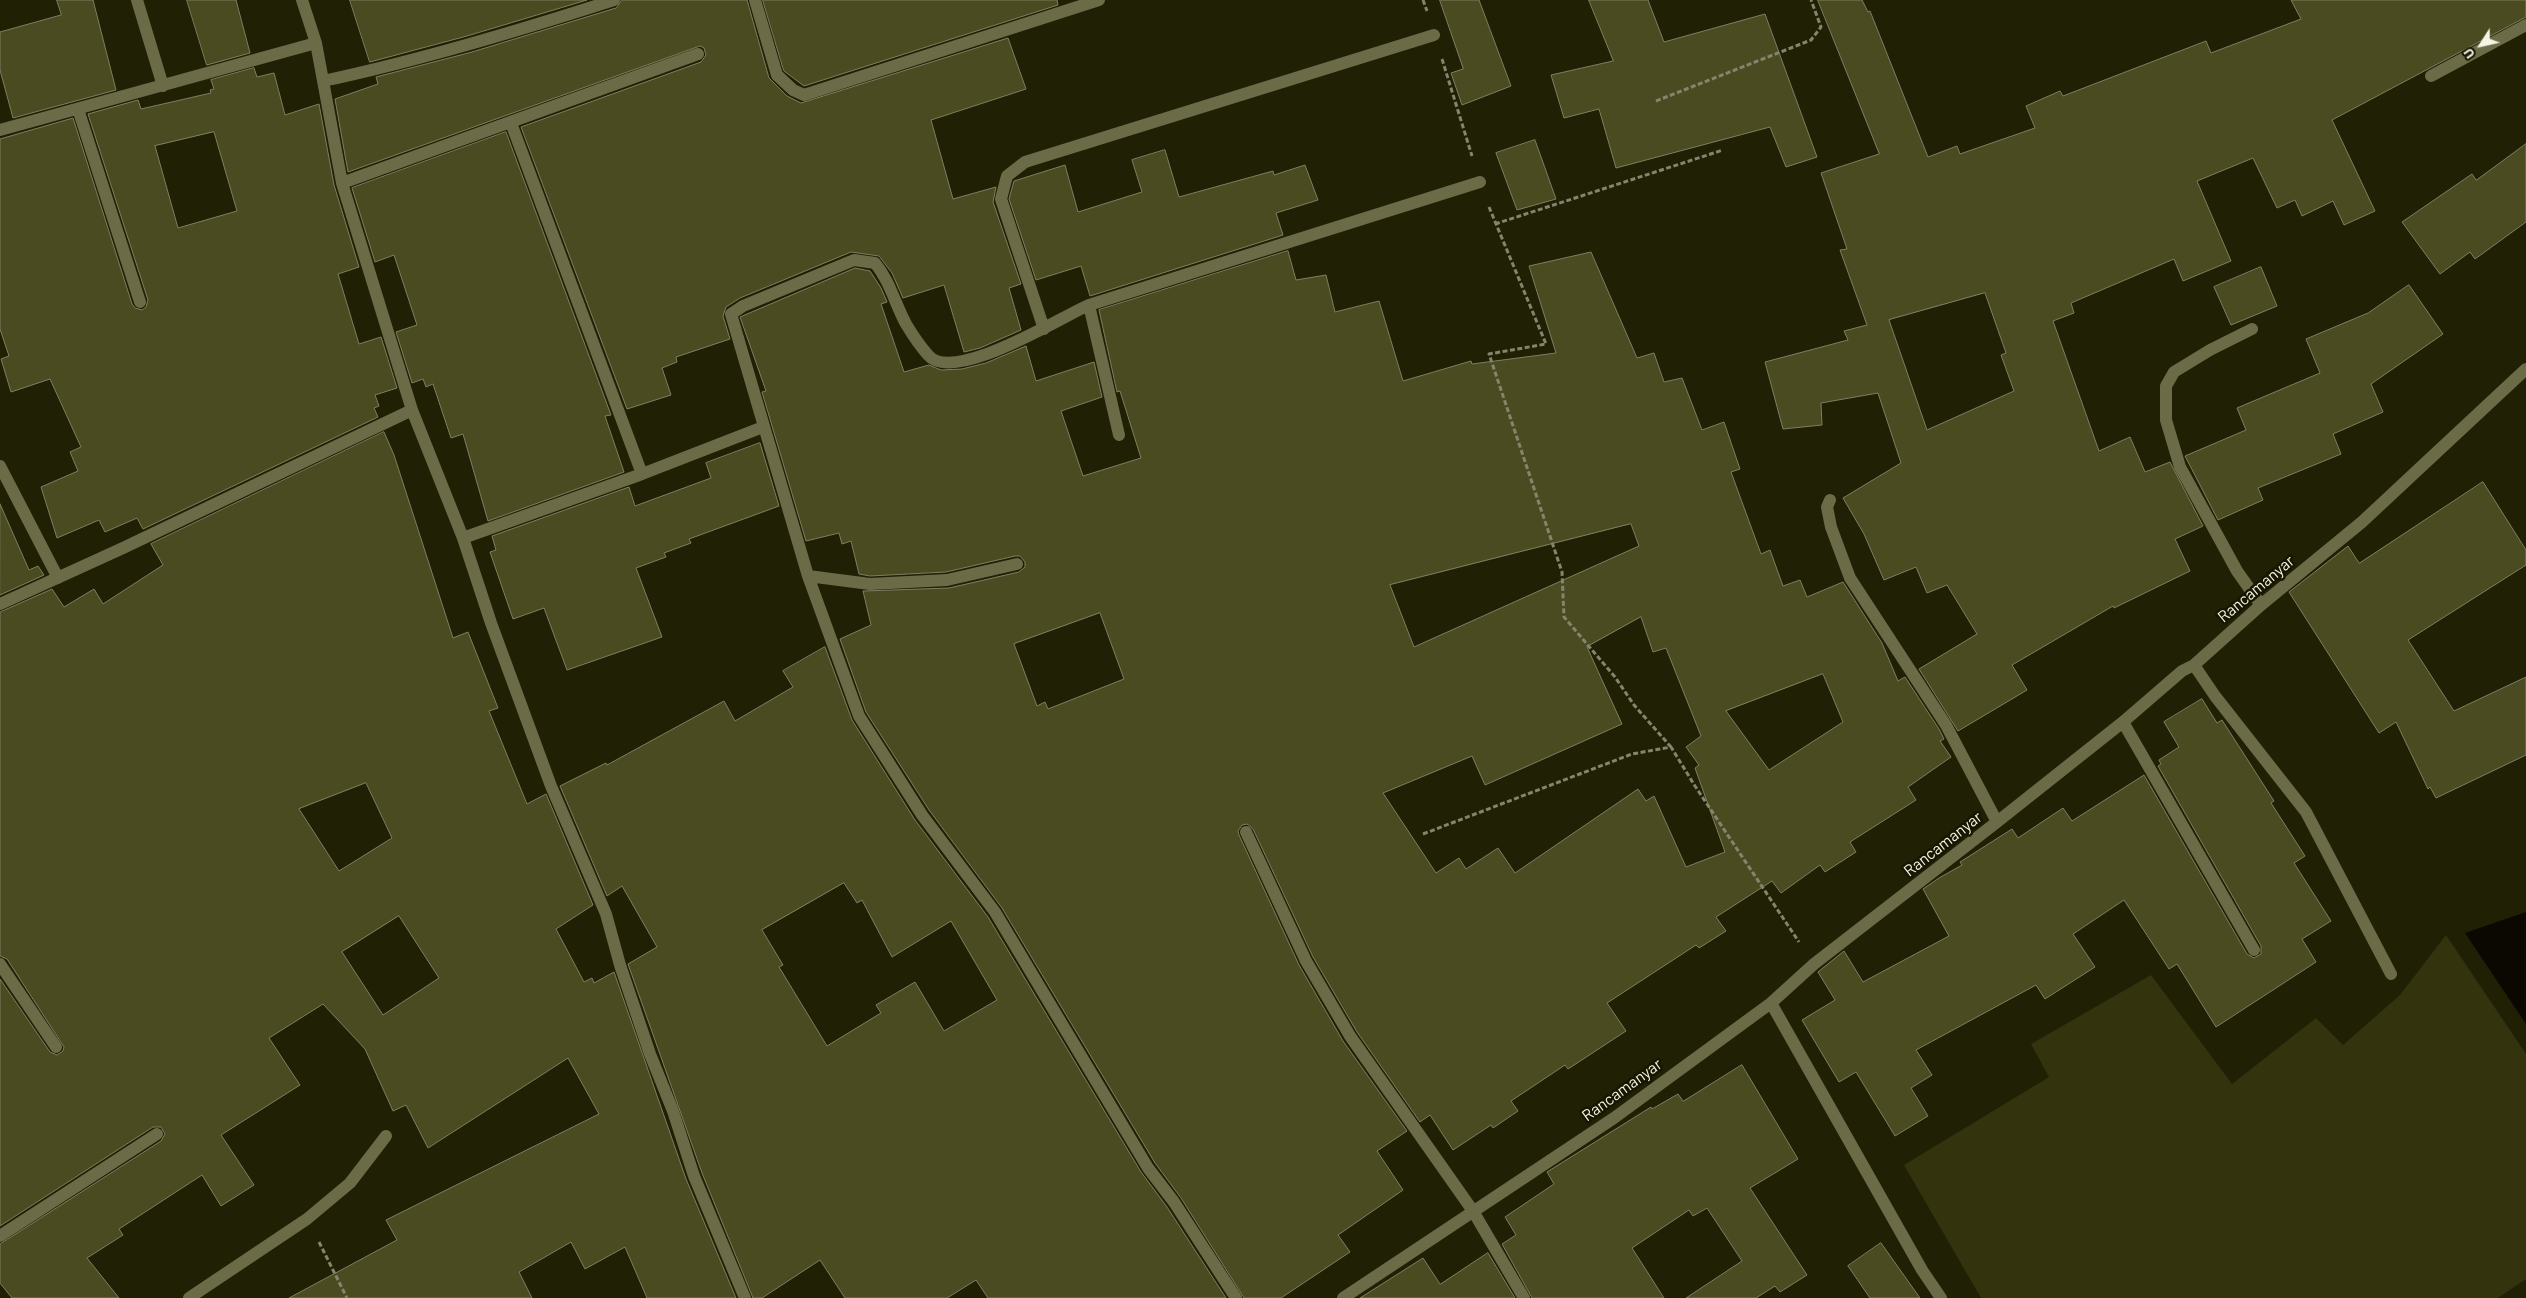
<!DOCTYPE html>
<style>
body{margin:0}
#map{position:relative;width:2526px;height:1298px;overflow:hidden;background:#202004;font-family:Barlow,sans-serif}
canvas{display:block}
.north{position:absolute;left:2456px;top:20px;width:50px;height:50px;-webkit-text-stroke:4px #171600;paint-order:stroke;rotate:235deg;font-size:14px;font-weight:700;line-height:20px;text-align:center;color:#f4f5e4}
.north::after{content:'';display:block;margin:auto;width:18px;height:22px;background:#f4f5e4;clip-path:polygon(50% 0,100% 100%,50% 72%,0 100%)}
</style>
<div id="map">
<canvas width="2526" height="1298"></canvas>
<div class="north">U</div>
</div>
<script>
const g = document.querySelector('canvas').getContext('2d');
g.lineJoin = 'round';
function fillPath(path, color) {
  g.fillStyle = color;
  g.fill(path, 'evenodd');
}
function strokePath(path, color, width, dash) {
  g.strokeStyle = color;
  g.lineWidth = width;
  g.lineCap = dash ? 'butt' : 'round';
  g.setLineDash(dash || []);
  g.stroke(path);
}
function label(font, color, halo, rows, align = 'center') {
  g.font = font + ' Barlow,sans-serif';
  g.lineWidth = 5;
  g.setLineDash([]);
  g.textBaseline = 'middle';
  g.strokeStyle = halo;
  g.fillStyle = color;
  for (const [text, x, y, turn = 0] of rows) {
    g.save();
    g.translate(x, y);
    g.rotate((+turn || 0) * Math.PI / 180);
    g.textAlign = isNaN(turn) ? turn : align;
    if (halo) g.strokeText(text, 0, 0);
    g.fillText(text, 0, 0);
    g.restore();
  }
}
fillPath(new Path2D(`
 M 2446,935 L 2526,1054 L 2526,1279 L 2498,1298 L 1981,1298 L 1904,1165 L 2049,1077 L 2031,1044 L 2151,975 L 2232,1084 L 2316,1018 L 2343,1045 L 2400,995 Z`), '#33330e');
fillPath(new Path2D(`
 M 2526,912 L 2526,1024 L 2465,933 Z`), '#0a0800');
const building = new Path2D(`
 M 57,0 L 93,0 L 116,90 L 13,118 L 0,70 L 0,32 L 61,15 Z
 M 187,0 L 236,0 L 250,53 L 207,65 Z
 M 350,0 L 587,0 L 467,36 L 370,62 Z
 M 622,0 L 747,0 L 769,78 L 787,96 L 801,103 L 1008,38 L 1026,89 L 931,120 L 953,199 L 996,187 L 993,202 L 1021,284 L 1009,288 L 1021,330 L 980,348 L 964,352 L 944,285 L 903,298 L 892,273 L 879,256 L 851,252 L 740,298 L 726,307 L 723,316 L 730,339 L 676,357 L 677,362 L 662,368 L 671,395 L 627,409 L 521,127 L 701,62 L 706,55 L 704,48 L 700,46 L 348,172 L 335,99 L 378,84 L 376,77 L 472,52 L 616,8 Z
 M 763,0 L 1057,0 L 1058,5 L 804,86 L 784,71 Z
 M 1440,0 L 1479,0 L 1511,86 L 1462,105 L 1451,73 L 1463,69 Z
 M 1589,0 L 1648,0 L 1664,42 L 1765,14 L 1817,157 L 1786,167 L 1770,127 L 1616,168 L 1599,109 L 1564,118 L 1551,75 L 1613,61 Z
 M 1818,0 L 1862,0 L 1868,12 L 1870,11 L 1928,157 L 1957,146 L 1960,154 L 2035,128 L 2026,106 L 2060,91 L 2063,96 L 2206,41 L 2211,53 L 2301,19 L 2291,0 L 2526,0 L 2526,17 L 2332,120 L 2375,211 L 2344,225 L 2333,201 L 2302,216 L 2295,200 L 2277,208 L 2253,158 L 2197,181 L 2231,261 L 2183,281 L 2174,259 L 2071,303 L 2074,313 L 2053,321 L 2099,451 L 2130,437 L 2145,472 L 2170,462 L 2203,526 L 2175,539 L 2190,571 L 2114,608 L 2113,606 L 2012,665 L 2027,690 L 1958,731 L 1919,669 L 1977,634 L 1947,585 L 1927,593 L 1916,567 L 1884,580 L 1864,534 L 1843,498 L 1901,463 L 1878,393 L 1821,403 L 1822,425 L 1783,429 L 1765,362 L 1848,340 L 1844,331 L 1867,325 L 1840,250 L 1847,249 L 1821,173 L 1879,154 ZM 1985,293 L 2006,353 L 2001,355 L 2014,391 L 1927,430 L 1889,320 Z
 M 254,68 L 257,77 L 274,73 L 285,115 L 319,104 L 334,185 L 359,267 L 338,274 L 359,344 L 381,337 L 397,388 L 375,395 L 379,406 L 374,408 L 378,417 L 143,529 L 137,518 L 105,532 L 99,520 L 57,538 L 41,487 L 78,471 L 70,452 L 81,447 L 50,379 L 11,392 L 1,359 L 9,356 L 0,329 L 0,139 L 73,118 L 132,304 L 135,308 L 142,310 L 146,307 L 148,300 L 88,114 L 138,100 L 141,109 L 211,93 L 210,90 L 214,89 L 211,80 ZM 214,132 L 237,211 L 178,228 L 155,146 Z
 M 506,132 L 611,415 L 605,416 L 624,472 L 488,521 L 463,434 L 451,438 L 433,384 L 426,387 L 423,379 L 412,383 L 396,332 L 417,325 L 394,255 L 375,262 L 352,188 Z
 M 1535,140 L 1556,199 L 1517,210 L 1496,153 Z
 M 2526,144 L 2526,222 L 2475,259 L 2470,252 L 2440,274 L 2402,222 L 2472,174 L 2476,180 Z
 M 1165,150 L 1179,197 L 1273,171 L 1274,175 L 1305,165 L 1318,200 L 1276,213 L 1283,235 L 1090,296 L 1081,266 L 1036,280 L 1009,199 L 1014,181 L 1065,165 L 1078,212 L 1142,192 L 1132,160 Z
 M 1288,251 L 1296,280 L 1326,275 L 1335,312 L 1379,301 L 1403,381 L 1471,361 L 1472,364 L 1556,353 L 1529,266 L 1591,252 L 1637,358 L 1654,353 L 1664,382 L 1682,378 L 1702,430 L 1724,422 L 1740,469 L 1731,472 L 1761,554 L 1770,550 L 1783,586 L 1800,580 L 1807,597 L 1843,582 L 1882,643 L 1898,681 L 1905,677 L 1939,729 L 1944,739 L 1940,741 L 1951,757 L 1908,787 L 1916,800 L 1850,842 L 1856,852 L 1825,872 L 1820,865 L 1781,893 L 1772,881 L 1716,917 L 1726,931 L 1699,948 L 1696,945 L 1607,1003 L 1626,1031 L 1568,1069 L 1565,1065 L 1511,1101 L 1518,1111 L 1493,1128 L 1491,1125 L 1453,1150 L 1430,1115 L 1420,1122 L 1357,1032 L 1313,957 L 1253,829 L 1247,824 L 1242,825 L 1238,831 L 1239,835 L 1299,965 L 1343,1041 L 1407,1131 L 1377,1151 L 1403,1190 L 1338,1235 L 1350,1252 L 1281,1298 L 1244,1298 L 1181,1198 L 1155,1163 L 1002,908 L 929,810 L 866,712 L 840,639 L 871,625 L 863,591 L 949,588 L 1019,572 L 1025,567 L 1025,562 L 1020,556 L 1015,556 L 946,572 L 870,576 L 859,574 L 851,541 L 842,544 L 839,533 L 806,541 L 762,392 L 766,391 L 740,317 L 855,268 L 870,271 L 881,288 L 887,302 L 881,304 L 904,372 L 929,365 L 941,370 L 962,369 L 986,363 L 1026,346 L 1036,381 L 1094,362 L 1102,397 L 1061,411 L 1083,476 L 1141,458 L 1120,391 L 1117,392 L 1099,310 ZM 1631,524 L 1639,546 L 1414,647 L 1390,585 ZM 1100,613 L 1124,679 L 1048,709 L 1045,702 L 1037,706 L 1014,644 ZM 1641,617 L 1653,652 L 1666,648 L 1701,736 L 1686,747 L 1699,765 L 1695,768 L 1725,852 L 1686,867 L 1654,796 L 1646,801 L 1638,789 L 1515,873 L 1498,848 L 1466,869 L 1459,858 L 1436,873 L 1383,793 L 1472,756 L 1485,785 L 1622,724 L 1587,647 ZM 1823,674 L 1843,722 L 1769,770 L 1726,711 Z
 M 2261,267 L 2277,306 L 2231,325 L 2214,287 Z
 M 2409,285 L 2443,334 L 2371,384 L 2383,412 L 2333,434 L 2341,454 L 2258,488 L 2263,500 L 2218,520 L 2185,456 L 2246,430 L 2237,408 L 2320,373 L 2306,339 L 2368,313 Z
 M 384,432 L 394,455 L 453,638 L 468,632 L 498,708 L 489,711 L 527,804 L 546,794 L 593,905 L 556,929 L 584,982 L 592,978 L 594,983 L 614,972 L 686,1179 L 736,1298 L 647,1298 L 625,1247 L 585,1269 L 571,1242 L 519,1272 L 532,1298 L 289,1298 L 397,1240 L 386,1220 L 599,1114 L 568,1058 L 428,1148 L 406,1105 L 393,1111 L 365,1049 L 323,1004 L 269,1038 L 300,1085 L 221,1135 L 254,1185 L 221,1206 L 202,1175 L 119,1229 L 123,1235 L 87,1258 L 119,1298 L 12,1298 L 0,1283 L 0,1244 L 161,1141 L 165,1134 L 161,1127 L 153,1127 L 0,1226 L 0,979 L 50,1052 L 57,1055 L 63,1051 L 64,1047 L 7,959 L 0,956 L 0,612 L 52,589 L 64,607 L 94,589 L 103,604 L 163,565 L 151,544 ZM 366,783 L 392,838 L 339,871 L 299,809 ZM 399,916 L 439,978 L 383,1015 L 342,952 Z
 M 760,443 L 779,506 L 689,539 L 691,543 L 664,553 L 666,557 L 636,568 L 662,637 L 567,670 L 544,608 L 513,619 L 490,552 L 496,550 L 492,536 L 629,487 L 635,506 L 711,478 L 706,463 Z
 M 2483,482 L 2526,550 L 2526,565 L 2408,640 L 2454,711 L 2526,677 L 2526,755 L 2436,798 L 2430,787 L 2428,789 L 2396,722 L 2379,733 L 2289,592 L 2348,546 L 2359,563 Z
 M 0,504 L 29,570 L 38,566 L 44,575 L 0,595 Z
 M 825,647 L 852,720 L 915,820 L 988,917 L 1141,1172 L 1167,1207 L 1226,1298 L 988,1298 L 976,1280 L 947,1298 L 845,1298 L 820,1260 L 762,1298 L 753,1298 L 702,1173 L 628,964 L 657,947 L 622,886 L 607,896 L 560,786 L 606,763 L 607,765 L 724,701 L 735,721 L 793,687 L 783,671 ZM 844,883 L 857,903 L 862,900 L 892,957 L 951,921 L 997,1000 L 944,1031 L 915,982 L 876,1005 L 881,1013 L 827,1046 L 779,967 L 783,965 L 762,930 Z
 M 2202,699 L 2217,723 L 2222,720 L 2274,801 L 2271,803 L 2305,856 L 2294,863 L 2331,921 L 2302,939 L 2316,962 L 2216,1027 L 2177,964 L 2169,969 L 2124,900 L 2073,934 L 2095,967 L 2045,999 L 2036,985 L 1916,1050 L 1932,1075 L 1911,1088 L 1928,1116 L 1895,1136 L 1856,1072 L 1839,1082 L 1802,1020 L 1835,1000 L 1818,972 L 1844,951 L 1863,982 L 1949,936 L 1923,889 L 1939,878 L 1962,865 L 1960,862 L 2012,829 L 2018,838 L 2063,808 L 2072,821 L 2144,775 L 2247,954 L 2254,958 L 2261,954 L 2261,946 L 2158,766 L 2161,764 L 2159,760 L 2179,747 L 2164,722 Z
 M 1742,1065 L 1798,1159 L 1750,1188 L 1807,1275 L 1780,1292 L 1775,1286 L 1756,1298 L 1686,1298 L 1742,1261 L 1707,1208 L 1693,1216 L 1689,1210 L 1632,1248 L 1664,1298 L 1532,1298 L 1502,1244 L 1516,1235 L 1505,1217 L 1554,1184 L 1547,1172 L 1651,1107 L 1652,1109 L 1678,1094 L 1683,1101 Z
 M 1881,1243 L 1920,1298 L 1870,1298 L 1848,1266 Z
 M 1488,1253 L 1515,1298 L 1360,1298 L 1423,1258 L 1440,1284 Z`);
fillPath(building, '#4b4b22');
strokePath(building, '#7e7f61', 1);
strokePath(new Path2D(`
 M 1423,0 L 1427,11
 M 1442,59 L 1472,156
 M 1656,101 L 1811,40 L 1821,27 L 1811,0
 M 1489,207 L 1546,344 L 1489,354 L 1562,572 L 1564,617 L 1615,677 L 1634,705 L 1671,747
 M 1495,224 L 1723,150
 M 1423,834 L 1632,754 L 1671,747 L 1695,786 L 1799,942
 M 319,1242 L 347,1298`), '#84856e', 3, [5, 2.5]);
strokePath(new Path2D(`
 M 137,0 L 163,86
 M 302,0 L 316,43 L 342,183 L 412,410 L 463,538 L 491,623 L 551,786 L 606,914 L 620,965 L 650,1054 L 673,1111 L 694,1176 L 745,1298
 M 755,0 L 777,75 L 793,90 L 804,95 L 1099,0
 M 2431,76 L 2526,25
 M 323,81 C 422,60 518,31 614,0
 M 78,109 L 140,302
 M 511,123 L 642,474
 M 0,130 L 316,43
 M 342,183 L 698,54
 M 1089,305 L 1480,182
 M 1044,329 L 1001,199 L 1007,176 L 1025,162 L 1434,35
 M 2252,329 L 2210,350 L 2174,372 L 2166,386 L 2166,420 L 2180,467 L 2237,571 L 2261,605
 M 1119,435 L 1089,305 C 1061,317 953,385 928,355 C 920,346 912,334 906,324 C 895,304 890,281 875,263 L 854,260 L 743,306 L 731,314 L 808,576 L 859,716 L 922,815 L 995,912 L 1148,1168 L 1174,1202 L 1236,1298
 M 0,466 L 58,578
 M 1830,500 L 1827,507 L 1831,527 L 1850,578 L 1946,725 L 1997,822
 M 463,538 L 642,474 L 763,427
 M 808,576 L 870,584 L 947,580 L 1017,564
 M 0,604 L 123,548 L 412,410
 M 2194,665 L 2215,696 L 2306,812 L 2391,974
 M 2123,722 L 2254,950
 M 1246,832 L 1306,961 L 1350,1036 L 1473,1211 L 1524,1298
 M 0,964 L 56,1047
 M 1771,1003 L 1922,1270 L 1941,1298
 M 0,1236 L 157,1134
 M 189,1298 L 307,1219 L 350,1183 L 386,1136
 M 1343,1298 L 1614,1118 L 1771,1003 L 1814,964 L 1997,822 L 2123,722 L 2182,671 L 2194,665 L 2261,605 L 2362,522 L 2526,369`), '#6b6c47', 12);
label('16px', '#f4f5e4', '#171600', [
 ["Rancamanyar",2256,589,-40],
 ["Rancamanyar",1943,844,-38],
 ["Rancamanyar",1622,1090,-36]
]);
</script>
